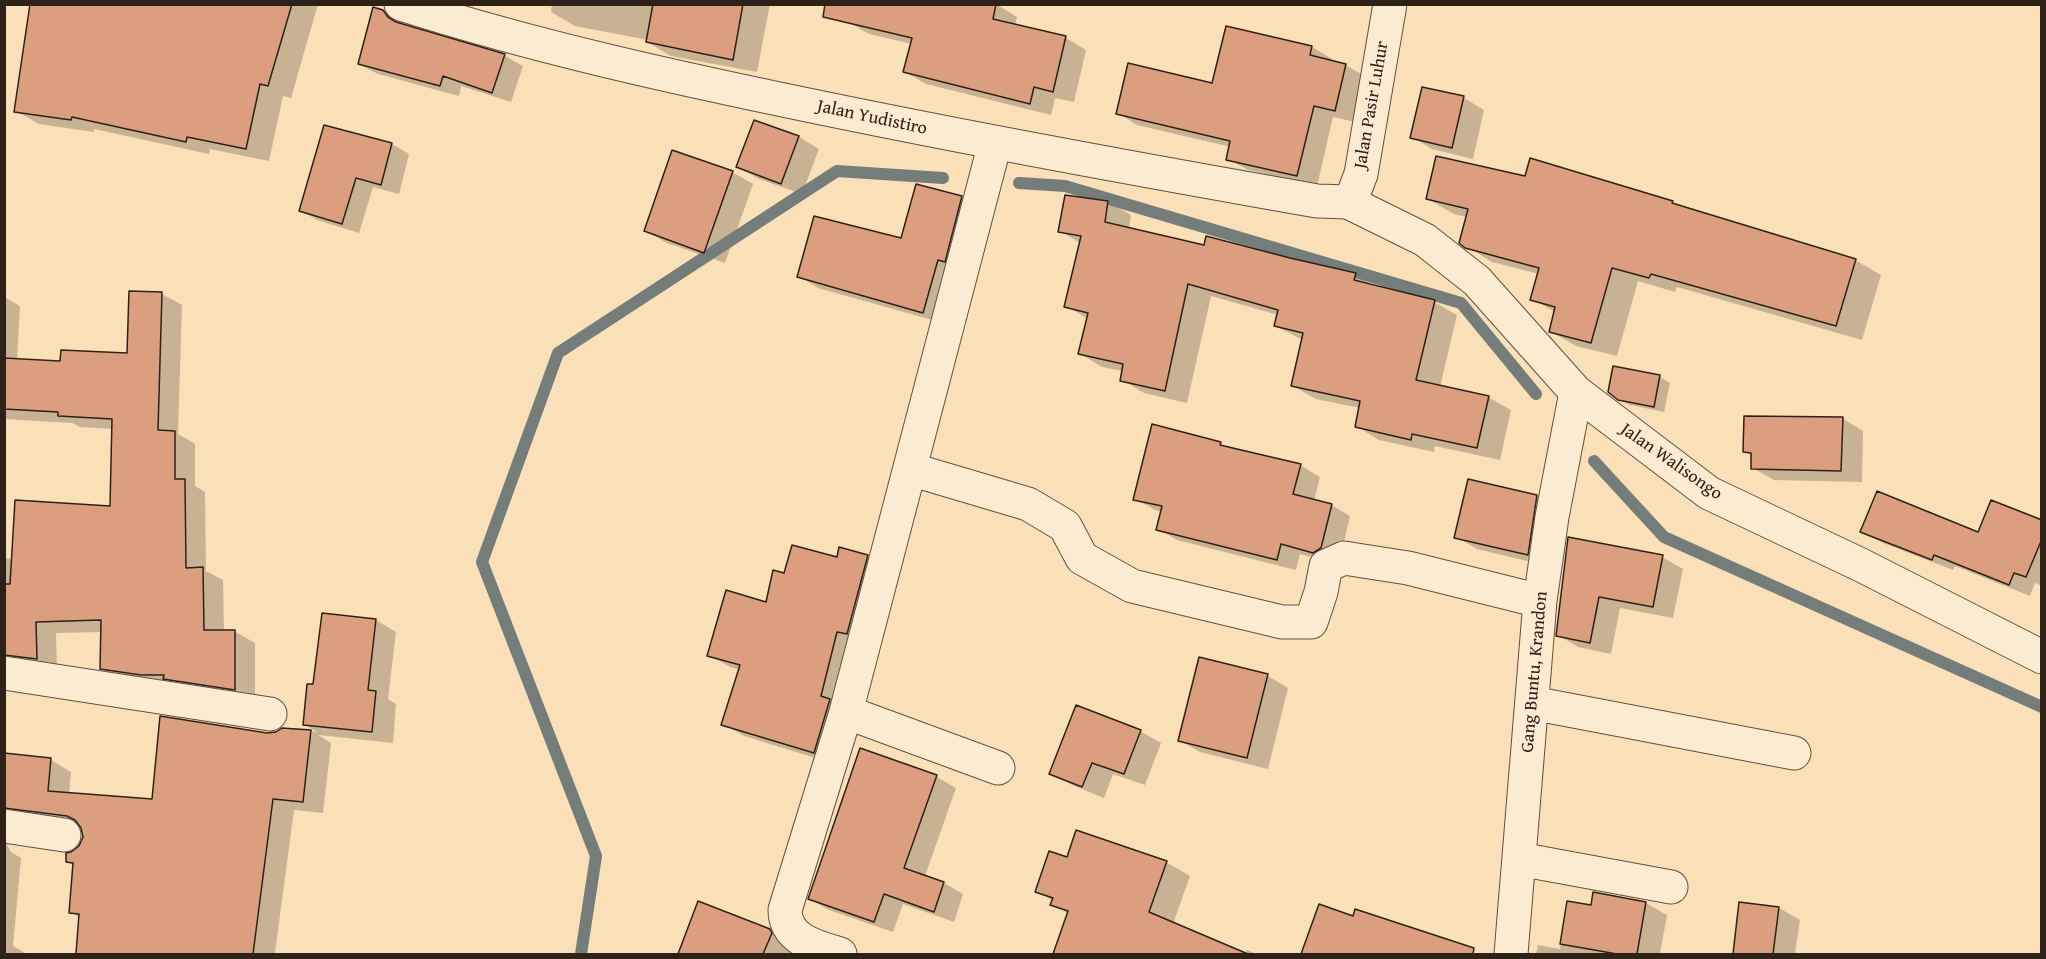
<!DOCTYPE html>
<style>
body{margin:0}
#map{position:relative;width:2046px;height:959px;overflow:hidden;background:#f9e0b8;font-family:"Gentium Book Plus",serif}
canvas{display:block}
.frame{position:absolute;inset:0;border:6px solid #2e2118;pointer-events:none}
</style>
<div id="map">
<canvas width="2046" height="959"></canvas>
<div class="frame"></div>
</div>
<script>
const g = document.querySelector('canvas').getContext('2d');
g.lineJoin = 'round';
function fillPath(path, color) {
  g.fillStyle = color;
  g.fill(path, 'evenodd');
}
function strokePath(path, color, width, dash) {
  g.strokeStyle = color;
  g.lineWidth = width;
  g.lineCap = dash ? 'butt' : 'round';
  g.setLineDash(dash || []);
  g.stroke(path);
}
function label(font, color, halo, rows, align = 'center') {
  g.font = font + ' "Gentium Book Plus",serif';
  g.lineWidth = 6;
  g.setLineDash([]);
  g.textBaseline = 'middle';
  g.strokeStyle = halo;
  g.fillStyle = color;
  for (const [text, x, y, turn = 0] of rows) {
    g.save();
    g.translate(x, y);
    g.rotate((+turn || 0) * Math.PI / 180);
    g.textAlign = isNaN(turn) ? turn : align;
    if (halo) g.strokeText(text, 0, 0);
    g.fillText(text, 0, 0);
    g.restore();
  }
}
fillPath(new Path2D(`
 M 32,4 L 318,4 L 291,98 L 283,96 L 269,161 L 210,149 L 209,154 L 94,129 L 94,132 L 39,124 L 16,111 Z
 M 552,4 L 770,4 L 757,72 L 671,56 L 647,42 L 648,40 L 575,26 L 551,12 Z
 M 996,4 L 1017,17 L 1015,26 L 1066,38 L 1086,50 L 1074,102 L 1055,98 L 1051,115 L 926,84 L 905,72 L 912,44 L 869,34 L 848,22 Z
 M 383,11 L 402,22 L 404,26 L 505,56 L 523,66 L 511,102 L 461,86 L 459,96 L 378,74 L 359,64 Z
 M 1227,28 L 1312,47 L 1332,59 L 1331,62 L 1345,65 L 1365,76 L 1355,122 L 1333,117 L 1317,186 L 1248,170 L 1228,159 L 1231,147 L 1137,125 L 1118,113 L 1213,85 Z
 M 1423,89 L 1464,98 L 1484,110 L 1473,159 L 1432,149 L 1412,137 Z
 M 755,121 L 799,137 L 819,149 L 802,194 L 759,179 L 738,167 Z
 M 325,127 L 392,144 L 409,154 L 399,194 L 373,187 L 359,233 L 317,220 L 300,210 Z
 M 1531,160 L 1673,202 L 1684,208 L 1855,260 L 1881,275 L 1862,340 L 1677,287 L 1675,292 L 1638,281 L 1617,356 L 1576,346 L 1550,331 L 1555,312 L 1532,299 L 1539,274 L 1492,262 L 1466,246 L 1467,217 L 1454,214 L 1428,199 L 1526,178 Z
 M 732,172 L 753,184 L 725,263 L 667,243 L 646,231 Z
 M 961,198 L 980,209 L 943,323 L 818,288 L 799,276 L 902,240 Z
 M 1108,202 L 1131,215 L 1129,229 L 1205,246 L 1355,274 L 1378,288 L 1434,302 L 1457,315 L 1440,387 L 1488,397 L 1511,410 L 1500,460 L 1435,446 L 1434,452 L 1379,440 L 1356,426 L 1360,408 L 1316,399 L 1293,386 L 1303,340 L 1275,326 L 1278,315 L 1211,296 L 1187,403 L 1144,393 L 1122,380 L 1123,371 L 1102,367 L 1079,353 L 1088,319 L 1066,306 L 1080,243 L 1060,231 Z
 M 130,293 L 162,294 L 182,305 L 178,434 L 195,444 L 195,486 L 205,492 L 206,571 L 223,580 L 224,631 L 234,631 L 255,643 L 255,700 L 122,680 L 101,668 L 102,632 L 56,633 L 57,670 L 4,678 L 4,558 L 13,559 L 112,507 L 114,429 L 80,427 L 72,423 L 4,419 L 4,297 L 20,306 L 17,360 L 62,363 L 128,355 Z
 M 1660,377 L 1670,383 L 1664,412 L 1630,405 L 1619,399 Z
 M 1842,418 L 1863,431 L 1862,482 L 1774,480 L 1753,468 L 1753,456 L 1745,452 Z
 M 1220,443 L 1230,449 L 1300,465 L 1320,477 L 1314,501 L 1331,505 L 1350,516 L 1340,559 L 1334,563 L 1300,554 L 1296,570 L 1177,540 L 1158,529 L 1162,512 L 1155,510 L 1135,499 Z
 M 1537,496 L 1557,509 L 1548,566 L 1477,549 L 1456,537 Z
 M 2042,522 L 2042,586 L 2035,583 L 2030,596 L 1955,566 L 1953,570 L 1883,543 L 1862,531 L 1979,534 Z
 M 1569,539 L 1662,557 L 1683,569 L 1673,618 L 1620,608 L 1611,654 L 1578,647 L 1558,635 Z
 M 867,556 L 888,568 L 835,764 L 744,736 L 723,724 L 740,670 L 730,667 L 709,655 L 767,603 L 785,575 Z
 M 376,620 L 396,632 L 388,699 L 396,704 L 393,743 L 318,735 L 331,743 L 323,813 L 294,810 L 275,953 L 277,954 L 77,954 L 80,918 L 71,912 L 75,866 L 67,862 L 80,847 L 84,837 L 83,827 L 28,818 L 6,835 L 7,845 L 11,852 L 21,858 L 13,946 L 27,954 L 4,954 L 4,754 L 51,760 L 71,772 L 69,794 L 153,801 L 267,734 L 277,733 L 283,729 L 317,732 L 304,724 L 314,686 Z
 M 1200,659 L 1268,676 L 1288,688 L 1268,769 L 1200,752 L 1179,740 Z
 M 1140,731 L 1161,743 L 1145,785 L 1113,774 L 1104,798 L 1072,785 L 1051,773 Z
 M 861,750 L 937,777 L 956,788 L 925,876 L 944,883 L 963,894 L 954,922 L 903,904 L 893,932 L 829,910 L 810,899 Z
 M 1068,859 L 1166,862 L 1190,876 L 1173,924 L 1245,954 L 1055,954 L 1069,914 L 1052,904 L 1053,901 L 1037,891 Z
 M 699,903 L 769,930 L 791,943 L 792,946 L 789,954 L 679,954 Z
 M 1568,903 L 1592,907 L 1646,903 L 1667,915 L 1660,954 L 1536,954 L 1538,945 L 1560,949 Z
 M 1740,904 L 1779,908 L 1800,920 L 1795,954 L 1735,954 Z
 M 1320,906 L 1460,950 L 1459,954 L 1303,954 Z
 M 1247,950 L 1257,954 L 1245,954 Z`), '#0003');
strokePath(new Path2D(`
 M 1019,183 L 1065,186 L 1461,303 L 1536,394
 M 1594,461 L 1664,537 L 2042,707
 M 581,954 L 596,856 L 482,562 L 558,353 L 837,171 L 943,178`), '#747d79', 12);
const building = new Path2D(`
 M 30,4 L 292,4 L 268,86 L 260,84 L 246,149 L 187,137 L 186,142 L 72,117 L 71,120 L 14,112 Z
 M 653,4 L 743,4 L 733,60 L 646,42 Z
 M 825,4 L 996,4 L 993,19 L 1066,36 L 1053,92 L 1034,87 L 1030,104 L 903,72 L 912,38 L 823,17 Z
 M 373,7 L 383,10 L 388,17 L 396,22 L 505,54 L 492,93 L 443,76 L 440,86 L 358,64 Z
 M 1226,26 L 1312,46 L 1310,55 L 1346,64 L 1335,111 L 1314,106 L 1297,176 L 1226,160 L 1230,141 L 1116,114 L 1128,63 L 1212,83 Z
 M 1422,87 L 1464,96 L 1452,148 L 1410,138 Z
 M 754,120 L 799,136 L 781,184 L 736,167 Z
 M 324,125 L 392,143 L 381,185 L 356,178 L 342,224 L 299,211 Z
 M 672,150 L 733,171 L 704,253 L 644,231 Z
 M 1436,156 L 1525,176 L 1530,158 L 1673,201 L 1672,203 L 1856,259 L 1836,326 L 1651,274 L 1649,278 L 1612,268 L 1591,343 L 1549,332 L 1555,307 L 1530,300 L 1539,268 L 1465,248 L 1459,243 L 1468,209 L 1426,199 Z
 M 916,184 L 962,196 L 945,262 L 938,260 L 923,313 L 797,277 L 814,216 L 901,238 Z
 M 1065,195 L 1108,201 L 1105,222 L 1204,245 L 1206,236 L 1290,258 L 1356,273 L 1354,280 L 1435,300 L 1416,380 L 1489,396 L 1477,448 L 1412,434 L 1411,440 L 1355,427 L 1360,401 L 1291,386 L 1303,333 L 1274,326 L 1278,310 L 1188,284 L 1165,391 L 1120,381 L 1123,364 L 1078,354 L 1088,313 L 1064,307 L 1081,236 L 1058,232 Z
 M 129,291 L 162,292 L 158,430 L 175,431 L 175,479 L 185,479 L 186,568 L 203,567 L 204,630 L 235,630 L 235,690 L 163,679 L 164,675 L 141,675 L 100,669 L 101,620 L 36,622 L 37,659 L 4,655 L 4,584 L 10,584 L 15,500 L 110,506 L 112,419 L 58,416 L 58,412 L 4,409 L 4,358 L 60,361 L 61,350 L 127,353 Z
 M 1613,366 L 1660,375 L 1654,407 L 1618,400 L 1608,392 Z
 M 1744,416 L 1843,417 L 1841,471 L 1751,469 L 1751,453 L 1743,452 Z
 M 1152,424 L 1221,442 L 1220,445 L 1301,464 L 1293,494 L 1332,504 L 1321,548 L 1313,553 L 1281,544 L 1277,560 L 1156,530 L 1162,506 L 1133,500 Z
 M 1468,479 L 1537,495 L 1528,555 L 1454,538 Z
 M 1877,491 L 1978,532 L 1991,500 L 2042,520 L 2042,539 L 2026,577 L 2014,573 L 2009,585 L 1934,555 L 1932,560 L 1860,532 Z
 M 1568,537 L 1663,555 L 1653,607 L 1599,597 L 1590,643 L 1556,636 Z
 M 792,545 L 837,557 L 839,547 L 868,555 L 847,634 L 837,632 L 821,696 L 830,699 L 814,753 L 721,725 L 740,665 L 707,656 L 726,590 L 766,602 L 773,570 L 784,573 Z
 M 322,613 L 376,619 L 368,690 L 376,691 L 372,732 L 303,725 L 307,684 L 313,684 Z
 M 1199,657 L 1268,674 L 1247,758 L 1178,741 Z
 M 1076,705 L 1141,730 L 1124,774 L 1092,763 L 1082,787 L 1049,774 Z
 M 160,716 L 267,733 L 276,732 L 282,728 L 311,730 L 303,802 L 273,799 L 253,954 L 76,954 L 79,914 L 69,913 L 73,863 L 66,862 L 66,853 L 71,852 L 79,846 L 83,837 L 81,828 L 75,820 L 67,816 L 4,808 L 4,753 L 51,758 L 48,791 L 152,799 Z
 M 860,748 L 937,775 L 904,868 L 944,882 L 934,912 L 884,894 L 874,922 L 808,899 Z
 M 1076,830 L 1167,861 L 1149,912 L 1248,954 L 1053,954 L 1068,911 L 1050,905 L 1053,898 L 1035,892 L 1049,851 L 1067,857 Z
 M 1593,892 L 1646,902 L 1637,954 L 1617,954 L 1560,944 L 1567,901 L 1591,905 Z
 M 698,901 L 770,929 L 772,933 L 763,954 L 678,954 Z
 M 1739,902 L 1779,907 L 1773,954 L 1733,954 Z
 M 1319,904 L 1353,916 L 1355,909 L 1474,948 L 1473,954 L 1301,954 Z`);
fillPath(building, '#db9f80');
strokePath(building, '#2e2118', 1.5);
const minor = new Path2D(`
 M 1348,202 L 1425,240 L 1477,281 L 1576,392 L 1709,493 L 1861,565 L 2042,657
 M 910,469 L 1028,504 L 1065,526 L 1082,558 L 1132,586 L 1282,622 L 1311,622 L 1321,592 L 1326,566 L 1344,558 L 1363,561 L 1408,568 L 1540,601
 M 4,673 L 270,714
 M 1532,703 L 1794,753
 M 846,712 L 998,768
 M 4,826 L 64,835
 M 1519,859 L 1671,887
 M 840,954 C 817,947 785,940 785,910 L 846,712 L 995,143
 M 1511,954 L 1540,601 L 1552,517 L 1576,392`);
const tertiary = new Path2D(`
 M 401,4 C 539,48 681,79 822,108 C 987,142 1152,172 1317,201 L 1348,202 L 1353,195 L 1361,174 L 1390,4`);
strokePath(minor, '#615140', 35);
strokePath(tertiary, '#615140', 35);
strokePath(minor, '#fbebd1', 33);
strokePath(tertiary, '#fbebd1', 33);
label('18px', '#2e2118', '#fbebd1', [
 ["Jalan Pasir Luhur",1372,105,-80],
 ["Jalan Yudistiro",872,118,12],
 ["Jalan Walisongo",1671,462,35],
 ["Gang Buntu, Krandon",1535,672,-85]
]);
</script>
